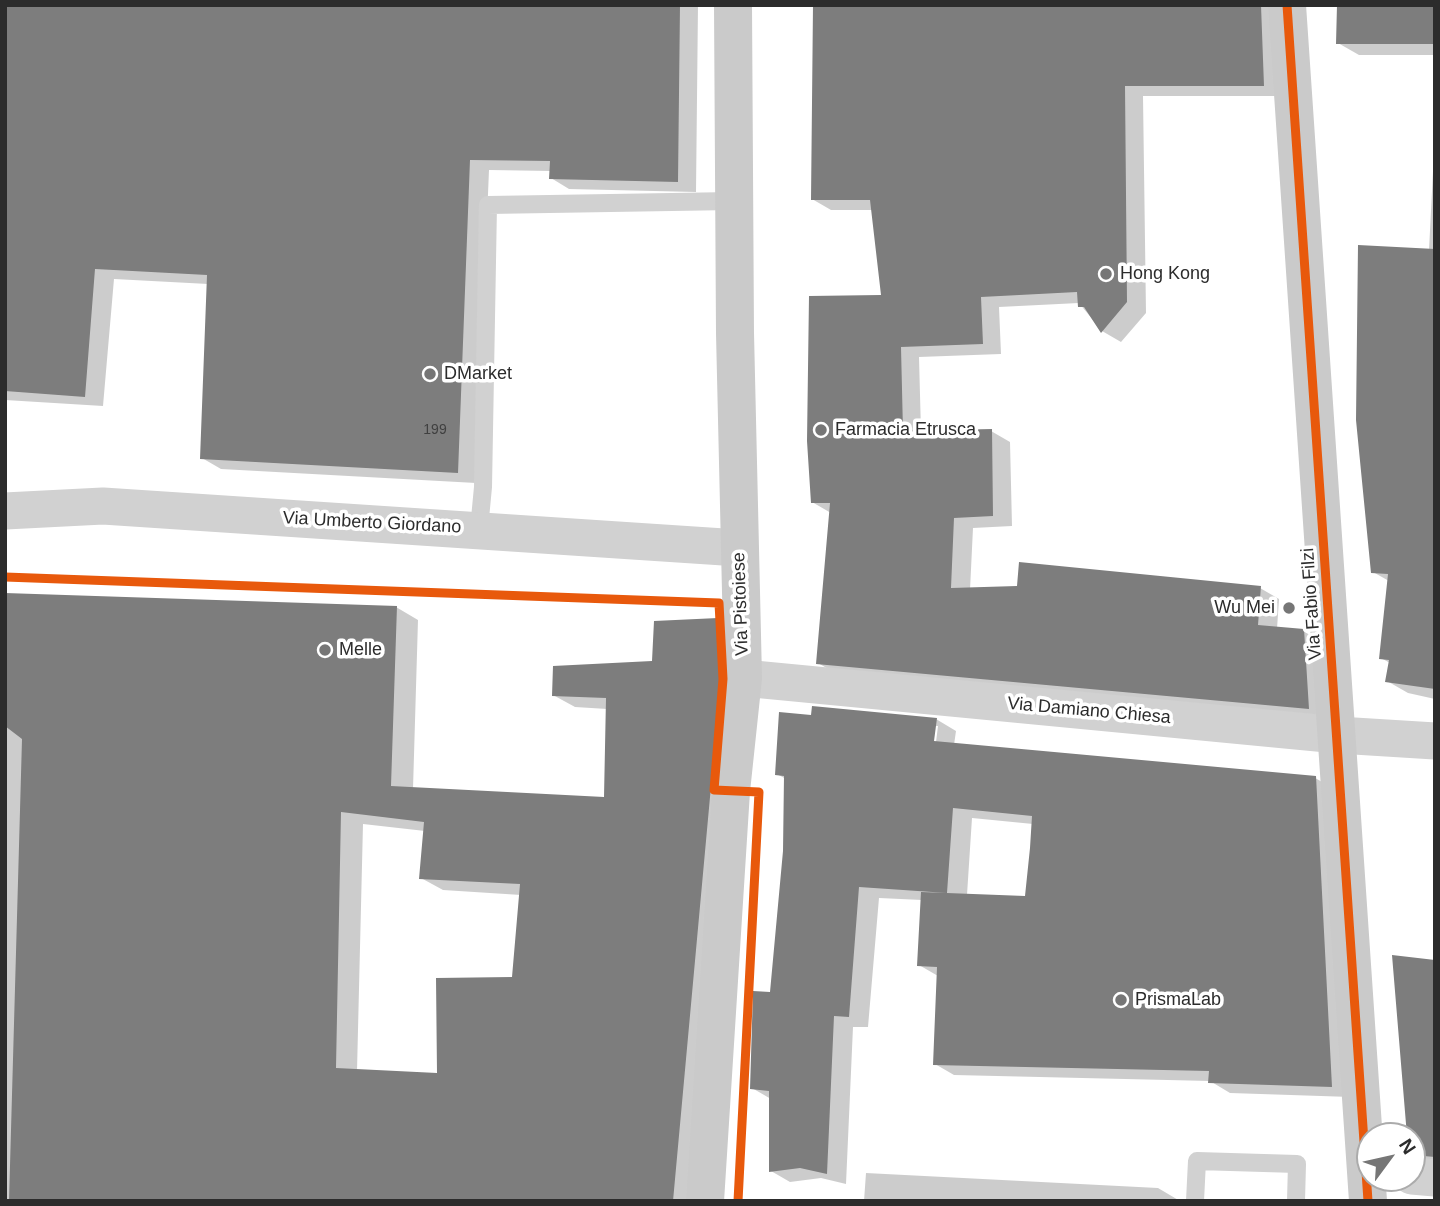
<!DOCTYPE html>
<style>
body{margin:0}
#map{position:relative;width:1440px;height:1206px;overflow:hidden;background:#fff;font-family:Arial,sans-serif}
canvas{display:block}
.frame{position:absolute;inset:0;border:7px solid #2c2c2c;pointer-events:none}
.north{position:absolute;left:1356px;top:1122px;width:70px;height:70px;box-sizing:border-box;background:#fff;border:2px solid #ababab;border-radius:50%;rotate:57deg;font-size:19px;font-weight:700;line-height:28px;text-align:center;color:#2c2c2c}
.north::after{content:'';display:block;margin:auto;width:24px;height:32px;background:#767676;clip-path:polygon(50% 0,100% 100%,50% 72%,0 100%)}
</style>
<div id="map">
<canvas width="1440" height="1206"></canvas>
<div class="frame"></div>
<div class="north">N</div>
</div>
<script>
const g = document.querySelector('canvas').getContext('2d');
g.lineJoin = 'round';
function fillPath(path, color) {
  g.fillStyle = color;
  g.fill(path, 'evenodd');
}
function strokePath(path, color, width, dash) {
  g.strokeStyle = color;
  g.lineWidth = width;
  g.lineCap = dash ? 'butt' : 'round';
  g.setLineDash(dash || []);
  g.stroke(path);
}
function label(font, color, halo, rows, align = 'center') {
  g.font = font + ' Arial,sans-serif';
  g.lineWidth = 7;
  g.setLineDash([]);
  g.textBaseline = 'middle';
  g.strokeStyle = halo;
  g.fillStyle = color;
  for (const [text, x, y, turn = 0] of rows) {
    g.save();
    g.translate(x, y);
    g.rotate((+turn || 0) * Math.PI / 180);
    g.textAlign = isNaN(turn) ? turn : align;
    if (halo) g.strokeText(text, 0, 0);
    g.fillText(text, 0, 0);
    g.restore();
  }
}
fillPath(new Path2D(`
 M 5,5 L 698,5 L 696,192 L 569,189 L 551,178 L 551,171 L 489,170 L 476,483 L 221,469 L 202,458 L 208,284 L 114,279 L 103,406 L 5,400 Z
 M 815,5 L 1279,5 L 1283,96 L 1143,96 L 1146,313 L 1121,342 L 1102,331 L 1079,303 L 999,307 L 1001,354 L 919,357 L 921,432 L 991,431 L 1010,442 L 1012,526 L 973,528 L 970,590 L 1260,588 L 1279,599 L 1277,629 L 1303,631 L 1322,642 L 1328,719 L 837,674 L 818,663 L 831,513 L 812,502 L 883,297 L 873,210 L 831,210 L 812,199 Z
 M 1435,5 L 1435,55 L 1359,55 L 1338,43 Z
 M 1435,132 L 1435,699 L 1408,693 L 1387,681 L 1390,663 L 1381,658 L 1389,581 L 1373,572 L 1429,250 Z
 M 5,595 L 396,607 L 418,620 L 413,789 L 605,798 L 607,709 L 575,707 L 553,695 L 653,663 L 717,620 L 739,632 L 697,1201 L 5,1201 ZM 363,824 L 425,831 L 421,878 L 443,890 L 521,895 L 514,979 L 438,1075 L 357,1071 Z
 M 936,719 L 956,731 L 954,745 L 1315,778 L 1335,789 L 1351,1097 L 1230,1093 L 1210,1081 L 954,1075 L 935,1064 L 938,976 L 919,965 L 922,900 L 879,898 L 868,1027 L 853,1027 L 846,1184 L 821,1178 L 790,1182 L 771,1171 L 771,1099 L 752,1088 L 772,994 L 785,851 L 786,779 L 777,774 ZM 934,726 L 938,726 L 935,750 L 931,750 ZM 972,818 L 1033,824 L 1027,897 L 967,895 Z
 M 1435,962 L 1435,1168 L 1412,1156 L 1412,1136 L 1408,1136 Z
 M 866,1173 L 1158,1188 L 1180,1201 L 864,1201 Z
 M 1413,1199 L 1435,1199 L 1435,1201 L 1413,1201 Z`), '#0003');
fillPath(new Path2D(`
 M 5,5 L 680,5 L 678,182 L 549,179 L 550,161 L 470,160 L 458,473 L 200,459 L 207,275 L 95,269 L 85,397 L 5,391 Z
 M 813,5 L 1261,5 L 1264,86 L 1125,86 L 1127,302 L 1101,333 L 1084,307 L 1078,307 L 1077,292 L 981,297 L 983,344 L 901,347 L 903,431 L 992,429 L 993,516 L 954,518 L 951,588 L 1017,586 L 1019,562 L 1261,586 L 1258,625 L 1304,629 L 1309,709 L 816,664 L 830,503 L 811,503 L 807,441 L 809,296 L 881,295 L 870,200 L 811,200 Z
 M 1337,5 L 1435,5 L 1435,44 L 1336,44 Z
 M 1358,245 L 1435,249 L 1435,689 L 1385,682 L 1389,660 L 1379,659 L 1388,574 L 1371,573 L 1356,420 Z
 M 5,593 L 397,606 L 391,786 L 604,797 L 606,698 L 552,696 L 553,666 L 652,661 L 654,621 L 718,618 L 721,677 L 673,1201 L 9,1201 L 22,739 L 5,726 ZM 341,812 L 424,822 L 419,879 L 520,884 L 512,977 L 436,978 L 437,1073 L 336,1068 Z
 M 812,706 L 937,718 L 934,741 L 1316,776 L 1332,1087 L 1208,1083 L 1209,1071 L 933,1065 L 937,967 L 917,966 L 921,892 L 1025,896 L 1030,848 L 1032,816 L 953,808 L 947,893 L 859,887 L 849,1017 L 834,1016 L 827,1174 L 800,1168 L 769,1172 L 769,1091 L 750,1089 L 753,991 L 770,992 L 783,851 L 784,776 L 775,775 L 779,712 L 811,715 Z
 M 1392,955 L 1435,960 L 1435,1157 L 1412,1155 L 1412,1136 L 1407,1136 Z`), '#7d7d7d');
strokePath(new Path2D(`
 M 479,529 L 483,487 L 488,205 L 733,201
 M 1195,1201 L 1197,1161 L 1297,1164 L 1296,1201`), '#d1d1d1', 18);
strokePath(new Path2D(`
 M 5,511 L 103,506 L 739,548
 M 743,678 L 1338,735 L 1435,741
 M 1412,1176 L 1435,1178`), '#d1d1d1', 37);
strokePath(new Path2D(`
 M 1287,5 L 1368,1201
 M 705,1201 L 731,791 L 743,678 L 735,333 L 733,5`), '#cacaca', 38);
strokePath(new Path2D(`
 M 1287,5 L 1368,1201
 M 5,577 L 719,603 L 723,679 L 714,790 L 759,792 L 738,1201`), '#e8590c', 9);
for (const [x, y, r, color] of [
 [1106,274,7,"#767676"],
 [430,374,7,"#767676"],
 [821,430,7,"#767676"],
 [1289,608,7,"#767676"],
 [325,650,7,"#767676"],
 [1121,1000,7,"#767676"]
]) {
  const dot = new Path2D();
  dot.arc(x, y, r, 0, 2 * Math.PI);
  g.fillStyle = color;
  g.fill(dot);
  strokePath(dot, '#fff', 2.5);
}
label('14px', '#404040', null, [
 ["199",435,430]
]);
label('18px', '#2c2c2c', '#fff', [
 ["Hong Kong",1120,274],
 ["DMarket",444,374],
 ["Farmacia Etrusca",835,430],
 ["Wu Mei",1275,608,"right"],
 ["Melle",339,650],
 ["PrismaLab",1135,1000]
], 'left');
label('18px', '#2c2c2c', '#fff', [
 ["Via Umberto Giordano",372,523,3],
 ["Via Pistoiese",741,604,-92],
 ["Via Fabio Filzi",1312,604,-94],
 ["Via Damiano Chiesa",1089,711,5]
]);
</script>
